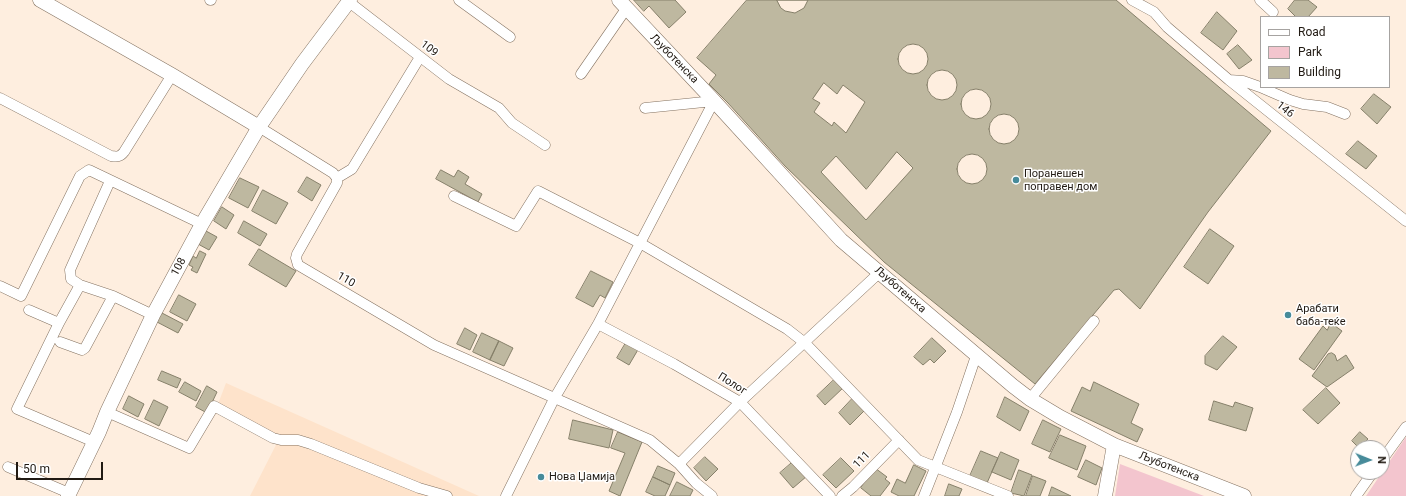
<!DOCTYPE html>
<meta charset="utf-8">
<style>
body{margin:0}
#map{position:relative;width:1406px;height:496px;overflow:hidden;background:#feeedf;font-family:Roboto,sans-serif}
canvas{display:block}
.legend{position:absolute;left:1260px;top:16px;width:130px;height:72px;box-sizing:border-box;background:#fff;border:1px solid #a6a3a1;margin:0;padding:5px 7px;list-style:none;font-size:12px;color:#211a13}
.legend li{display:flex;align-items:center;gap:8px;height:20px}
.legend b{width:20px;border:1px solid #a6a3a1}
.north{position:absolute;left:1350px;top:440px;width:40px;height:40px;box-sizing:border-box;background:#fff;border:1px solid #a6a3a1;border-radius:50%;rotate:91deg;font-size:11px;font-weight:700;line-height:16px;text-align:center;color:#211a13}
.north::after{content:'';display:block;margin:auto;width:14px;height:18px;background:#478b9a;clip-path:polygon(50% 0,100% 100%,50% 72%,0 100%)}
.scale{position:absolute;left:16px;top:462px;width:87px;height:18px;box-sizing:border-box;border:2px solid #211a13;border-top:0;padding-left:5px;font-size:12px;line-height:14px;white-space:nowrap;color:#211a13;-webkit-text-stroke:3px #fff;paint-order:stroke}
</style>
<div id="map">
<canvas width="1406" height="496"></canvas>
<ul class="legend">
<li><b style="height:5px;background:#fff"></b>Road</li>
<li><b style="height:11px;background:#f3c5ce"></b>Park</li>
<li><b style="height:11px;background:#beb8a0"></b>Building</li>
</ul>
<div class="north">N</div>
<div class="scale">50 m</div>
</div>
<script>
const g = document.querySelector('canvas').getContext('2d');
g.lineJoin = 'round';
function fillPath(path, color) {
  g.fillStyle = color;
  g.fill(path, 'evenodd');
}
function strokePath(path, color, width, dash) {
  g.strokeStyle = color;
  g.lineWidth = width;
  g.lineCap = dash ? 'butt' : 'round';
  g.setLineDash(dash || []);
  g.stroke(path);
}
function label(font, color, halo, rows, align = 'center') {
  g.font = font + ' Roboto,sans-serif';
  g.lineWidth = 3;
  g.setLineDash([]);
  g.textBaseline = 'middle';
  g.strokeStyle = halo;
  g.fillStyle = color;
  for (const [text, x, y, turn = 0] of rows) {
    g.save();
    g.translate(x, y);
    g.rotate((+turn || 0) * Math.PI / 180);
    g.textAlign = isNaN(turn) ? turn : align;
    if (halo) g.strokeText(text, 0, 0);
    g.fillText(text, 0, 0);
    g.restore();
  }
}
fillPath(new Path2D(`
 M 226,383 L 479,496 L 250,496 L 280,437 L 218,404 Z`), '#fee3cb');
fillPath(new Path2D(`
 M 1406,437 L 1406,496 L 1366,496 Z
 M 1120,464 L 1204,496 L 1115,496 Z`), '#f3c5ce');
const building = new Path2D(`
 M 634,0 L 675,0 L 686,12 L 669,28 L 649,6 L 644,11 Z
 M 747,0 L 1116,0 L 1271,131 L 1208,212 L 1140,309 L 1119,289 L 1114,290 L 1035,384 L 884,262 L 785,166 L 728,103 L 709,84 L 716,75 L 697,58 Z
 M 777,0 L 808,0 L 804,8 L 795,13 L 785,11 L 781,8 Z
 M 1295,0 L 1308,0 L 1317,7 L 1308,17 L 1296,17 L 1288,9 Z
 M 1217,12 L 1237,31 L 1223,50 L 1201,33 Z
 M898 59a15 15 0 1 1 30 0a15 15 0 1 1-30 0Z
 M 1238,45 L 1252,60 L 1239,69 L 1227,54 Z
 M927 85a15 15 0 1 1 30 0a15 15 0 1 1-30 0Z
 M 824,83 L 837,94 L 843,85 L 865,102 L 846,133 L 834,122 L 832,126 L 814,112 L 820,103 L 813,99 Z
 M961 104a15 15 0 1 1 30 0a15 15 0 1 1-30 0Z
 M 1374,94 L 1391,107 L 1377,124 L 1361,109 Z
 M989 129a15 15 0 1 1 30 0a15 15 0 1 1-30 0Z
 M 1358,141 L 1377,156 L 1366,169 L 1346,154 Z
 M 897,152 L 913,168 L 866,220 L 821,172 L 836,156 L 866,189 Z
 M957 169a15 15 0 1 1 30 0a15 15 0 1 1-30 0Z
 M 441,170 L 454,177 L 458,170 L 469,177 L 465,184 L 482,194 L 478,202 L 436,179 Z
 M 307,177 L 321,185 L 312,201 L 298,192 Z
 M 240,178 L 259,187 L 248,208 L 229,198 Z
 M 263,190 L 288,203 L 276,224 L 252,211 Z
 M 222,207 L 234,215 L 226,229 L 214,221 Z
 M 244,221 L 267,234 L 260,246 L 238,233 Z
 M 1210,229 L 1234,246 L 1208,284 L 1184,267 Z
 M 206,231 L 217,237 L 209,250 L 198,244 Z
 M 259,249 L 296,271 L 286,287 L 249,265 Z
 M 200,251 L 206,254 L 197,273 L 191,270 L 193,267 L 189,265 L 193,256 L 196,258 Z
 M 591,271 L 613,282 L 605,298 L 600,295 L 593,307 L 576,298 Z
 M 179,295 L 196,304 L 187,321 L 170,312 Z
 M 162,313 L 183,324 L 178,333 L 157,322 Z
 M 1331,323 L 1342,331 L 1314,370 L 1299,359 L 1323,326 L 1327,330 Z
 M 465,328 L 477,335 L 470,350 L 457,344 Z
 M 482,333 L 499,341 L 490,360 L 473,352 Z
 M 1223,336 L 1237,347 L 1217,370 L 1205,364 L 1205,356 Z
 M 932,338 L 946,351 L 934,363 L 930,359 L 923,365 L 914,357 Z
 M 499,341 L 513,348 L 504,366 L 490,360 Z
 M 627,341 L 639,348 L 629,365 L 617,358 Z
 M 1332,353 L 1335,355 L 1337,361 L 1346,355 L 1354,368 L 1327,387 L 1312,376 L 1328,354 Z
 M 162,371 L 181,379 L 177,388 L 158,380 Z
 M 836,378 L 844,387 L 825,405 L 817,396 Z
 M 185,382 L 201,391 L 196,401 L 179,392 Z
 M 1094,382 L 1139,404 L 1131,423 L 1143,429 L 1137,442 L 1071,411 L 1082,387 L 1090,391 Z
 M 207,386 L 217,392 L 207,413 L 196,407 Z
 M 1326,388 L 1340,403 L 1318,424 L 1303,410 Z
 M 129,396 L 144,404 L 138,417 L 123,409 Z
 M 1005,397 L 1029,411 L 1020,431 L 997,417 Z
 M 853,398 L 865,410 L 850,425 L 839,413 Z
 M 154,400 L 168,407 L 159,426 L 145,419 Z
 M 1214,401 L 1233,407 L 1235,402 L 1253,408 L 1246,431 L 1209,420 Z
 M 573,420 L 613,430 L 609,448 L 569,439 Z
 M 1043,420 L 1061,429 L 1050,452 L 1032,444 Z
 M 618,432 L 642,442 L 620,496 L 609,491 L 625,453 L 611,448 Z
 M 1360,432 L 1368,439 L 1359,448 L 1352,441 Z
 M 1060,435 L 1086,446 L 1077,470 L 1049,458 Z
 M 981,451 L 998,458 L 987,483 L 970,476 Z
 M 1001,452 L 1019,460 L 1011,480 L 992,472 Z
 M 705,457 L 718,469 L 706,481 L 694,468 Z
 M 841,458 L 854,471 L 836,488 L 823,475 Z
 M 1086,460 L 1102,468 L 1096,485 L 1078,477 Z
 M 794,461 L 807,476 L 793,488 L 780,473 Z
 M 914,465 L 926,471 L 914,496 L 899,496 L 891,492 L 897,479 L 905,483 Z
 M 658,466 L 675,473 L 670,485 L 653,477 Z
 M 875,468 L 887,477 L 885,479 L 890,483 L 880,496 L 871,496 L 861,488 Z
 M 1019,470 L 1032,475 L 1024,496 L 1011,493 Z
 M 1033,476 L 1046,481 L 1040,496 L 1026,496 Z
 M 653,477 L 670,485 L 665,496 L 655,496 L 646,492 Z
 M 677,482 L 693,490 L 690,496 L 670,496 Z
 M 949,484 L 962,489 L 959,496 L 945,496 Z
 M 1052,487 L 1071,496 L 1049,496 Z`);
fillPath(building, '#beb8a0');
strokePath(building, '#86806a', 1);
const street = new Path2D(`
 M 210,0 L 211,0
 M 459,0 L 510,37
 M 1132,0 L 1154,12 L 1167,27 L 1229,80 L 1406,221
 M 1260,0 L 1273,12
 M 349,2 L 449,79 L 499,108 L 512,123 L 545,145
 M 581,74 L 626,9
 M 1229,80 L 1243,81 L 1260,87 L 1290,100 L 1303,104 L 1327,107 L 1345,114
 M 0,98 L 111,156 C 117,157 120,157 124,152 L 172,75
 M 645,108 L 714,101
 M 259,127 L 333,173 L 337,178 L 337,183 L 297,254 L 296,258 L 298,265 L 434,345 L 650,440 L 679,464 L 696,483 L 712,496
 M 337,178 L 352,169 L 420,57
 M 454,196 L 516,226 L 538,191 L 640,243 L 787,329 L 805,343 L 918,460 L 1008,496
 M 80,285 L 71,279 L 70,270 L 110,181
 M 0,286 L 21,296 L 80,176 L 89,170 L 202,224
 M 29,310 L 59,323
 M 598,324 L 674,364 L 740,402 L 830,496
 M 60,342 L 82,350 L 85,348 L 113,296
 M 1030,399 L 1094,321
 M 107,412 L 189,448 L 214,406 L 273,438 L 281,440 L 298,440 L 311,444 L 419,488 L 447,496
 M 94,442 L 17,409 L 59,323 L 80,285 L 113,296 L 153,315
 M 1382,460 L 1406,427
 M 679,464 L 740,402 L 879,273
 M 8,467 L 69,493
 M 506,496 L 554,399 L 598,324 L 714,101
 M 842,496 L 853,487 L 899,440
 M 924,496 L 957,412 L 976,356
 M 1356,496 L 1373,472`);
const secondary = new Path2D(`
 M 40,0 L 172,75 L 259,127
 M 619,0 L 714,101 L 841,240 L 1013,386 L 1030,399 L 1060,417 L 1114,445 L 1244,496
 M 68,496 L 99,432 L 107,412 L 153,315 L 202,224 L 259,127 L 302,64 L 350,0
 M 1105,496 L 1114,445`);
strokePath(street, '#847261', 11);
strokePath(secondary, '#847261', 15);
strokePath(street, '#fff', 10);
strokePath(secondary, '#fff', 14);
for (const [x, y, r, color] of [
 [1016,180,4,"#478b9a"],
 [1288,315,4,"#478b9a"],
 [541,477,4,"#478b9a"]
]) {
  const dot = new Path2D();
  dot.arc(x, y, r, 0, 2 * Math.PI);
  g.fillStyle = color;
  g.fill(dot);
  strokePath(dot, '#fff', 1.5);
}
label('11px', '#211a13', '#fff', [
 ["109",429,49,37],
 ["Љуботенска",674,59,46],
 ["146",1285,110,39],
 ["108",179,267,-62],
 ["110",346,280,30],
 ["Љуботенска",900,290,41],
 ["Полог",732,384,32],
 ["111",862,460,-46],
 ["Љуботенска",1169,467,21]
]);
label('11px', '#211a13', '#fff', [
 ["Поранешен",1024,174],
 ["поправен дом",1024,187],
 ["Арабати",1296,309],
 ["баба-теќе",1296,322],
 ["Нова Џамија",549,477]
], 'left');
</script>
